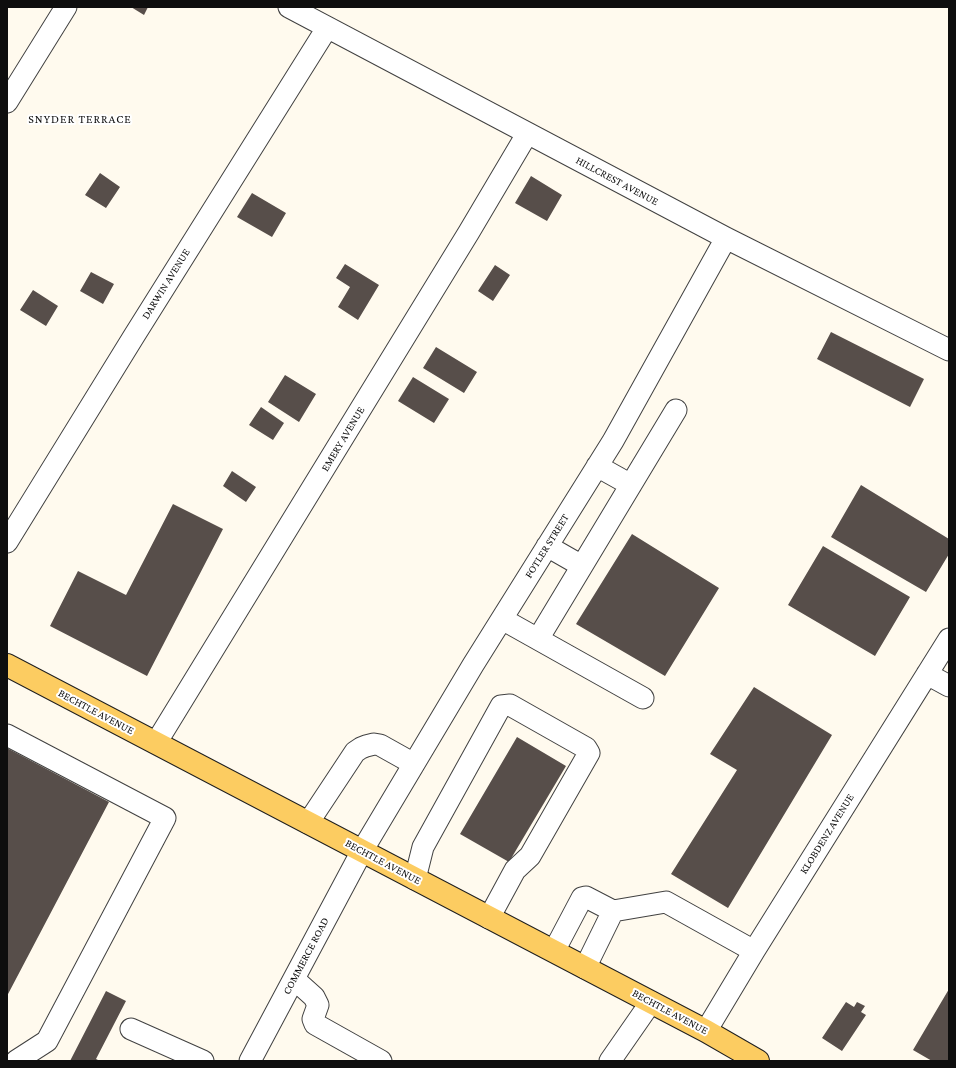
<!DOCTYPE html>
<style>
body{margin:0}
#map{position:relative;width:956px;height:1068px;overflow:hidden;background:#fffaee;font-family:"Crimson Pro",serif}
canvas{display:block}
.frame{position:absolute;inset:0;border:8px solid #0e0e0e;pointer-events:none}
</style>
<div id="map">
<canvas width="956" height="1068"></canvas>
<div class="frame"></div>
</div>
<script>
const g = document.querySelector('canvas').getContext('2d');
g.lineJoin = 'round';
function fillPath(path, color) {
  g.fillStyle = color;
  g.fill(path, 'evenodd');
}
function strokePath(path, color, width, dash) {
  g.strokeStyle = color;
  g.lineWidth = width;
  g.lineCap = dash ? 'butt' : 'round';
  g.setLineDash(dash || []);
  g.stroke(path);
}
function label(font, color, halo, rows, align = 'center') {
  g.font = font + ' "Crimson Pro",serif';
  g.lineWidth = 4;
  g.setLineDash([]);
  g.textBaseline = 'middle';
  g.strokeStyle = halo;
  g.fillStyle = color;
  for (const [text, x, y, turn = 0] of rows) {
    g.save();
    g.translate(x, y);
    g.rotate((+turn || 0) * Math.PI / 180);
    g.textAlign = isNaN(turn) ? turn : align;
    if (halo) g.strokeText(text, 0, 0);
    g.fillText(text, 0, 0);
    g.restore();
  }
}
fillPath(new Path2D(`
 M 131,7 L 148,7 L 144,15 Z
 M 100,173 L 120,187 L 106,208 L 85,195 Z
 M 531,176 L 562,195 L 547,221 L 515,203 Z
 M 252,193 L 286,213 L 272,237 L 237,217 Z
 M 345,264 L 379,285 L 358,320 L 338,307 L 350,287 L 336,278 Z
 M 495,265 L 510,275 L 493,301 L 478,291 Z
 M 91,272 L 114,284 L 103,304 L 80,291 Z
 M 33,290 L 58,306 L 46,326 L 20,310 Z
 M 831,332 L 924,379 L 910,407 L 817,359 Z
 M 436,347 L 477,372 L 464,393 L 423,368 Z
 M 285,375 L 316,394 L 299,422 L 268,402 Z
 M 413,377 L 449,399 L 434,423 L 398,401 Z
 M 261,407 L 284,423 L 273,440 L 249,425 Z
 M 232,471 L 256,487 L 246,502 L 223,486 Z
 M 861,485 L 949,539 L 949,554 L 926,592 L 831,537 Z
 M 173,504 L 223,529 L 147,676 L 50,626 L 78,571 L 126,595 Z
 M 632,534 L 719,588 L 665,676 L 576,624 Z
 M 823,546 L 910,597 L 875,656 L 788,605 Z
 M 754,687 L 832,735 L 728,908 L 671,874 L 737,770 L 710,754 Z
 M 517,737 L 566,766 L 509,862 L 460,834 Z
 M 7,748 L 109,802 L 7,996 Z
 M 949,989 L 949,1061 L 932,1061 L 913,1050 Z
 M 106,991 L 126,1001 L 96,1059 L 100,1061 L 70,1061 Z
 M 846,1002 L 854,1007 L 857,1002 L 865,1006 L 861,1012 L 866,1015 L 842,1051 L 822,1038 Z`), '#574e4a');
const minor = new Path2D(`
 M 289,7 L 726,238 L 949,350
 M 7,102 L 66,7
 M 597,466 L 631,485
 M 7,542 L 134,336 L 327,28
 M 547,546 L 582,566
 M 502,619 L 643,698
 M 538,639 L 676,410
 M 927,674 L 949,686
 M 7,735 L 165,818 L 47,1041 L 16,1061
 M 156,743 L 469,232 L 527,134
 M 308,823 L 355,752 L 361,748 L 366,746 L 374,744 L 380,745 L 414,764
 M 415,879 L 423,847 L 501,706 L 510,705 L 586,748 L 589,753 L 530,856 L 515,870 L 489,918
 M 613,911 L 666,902 L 754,951
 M 554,951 L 582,898 L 586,897 L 613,911 L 585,968
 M 294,979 L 314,997 L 318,1005 L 313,1019 L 315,1024 L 381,1061
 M 131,1029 L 203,1061
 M 706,1031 L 754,951 L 949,639
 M 250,1061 L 362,851 L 473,665 L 613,441 L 726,238
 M 610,1061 L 651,1002`);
const major = new Path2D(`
 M 7,665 L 706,1031 L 758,1061`);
strokePath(minor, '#414141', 23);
strokePath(major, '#1f1f1f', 24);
strokePath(minor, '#fff', 21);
strokePath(major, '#fccc61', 22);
label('11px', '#0e0e0e', '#fff', [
 ["HILLCREST AVENUE",617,181,28],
 ["DARWIN AVENUE",166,284,-58],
 ["EMERY AVENUE",343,439,-59],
 ["FOTLER STREET",547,546,-58],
 ["BECHTLE AVENUE",96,712,28],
 ["KLOBDENZ AVENUE",827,834,-58],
 ["BECHTLE AVENUE",383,862,28],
 ["COMMERCE ROAD",306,956,-62],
 ["BECHTLE AVENUE",670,1012,28]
]);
g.letterSpacing = '1px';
label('12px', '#0e0e0e', '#fff', [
 ["SNYDER TERRACE",80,119]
]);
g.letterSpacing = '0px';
</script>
